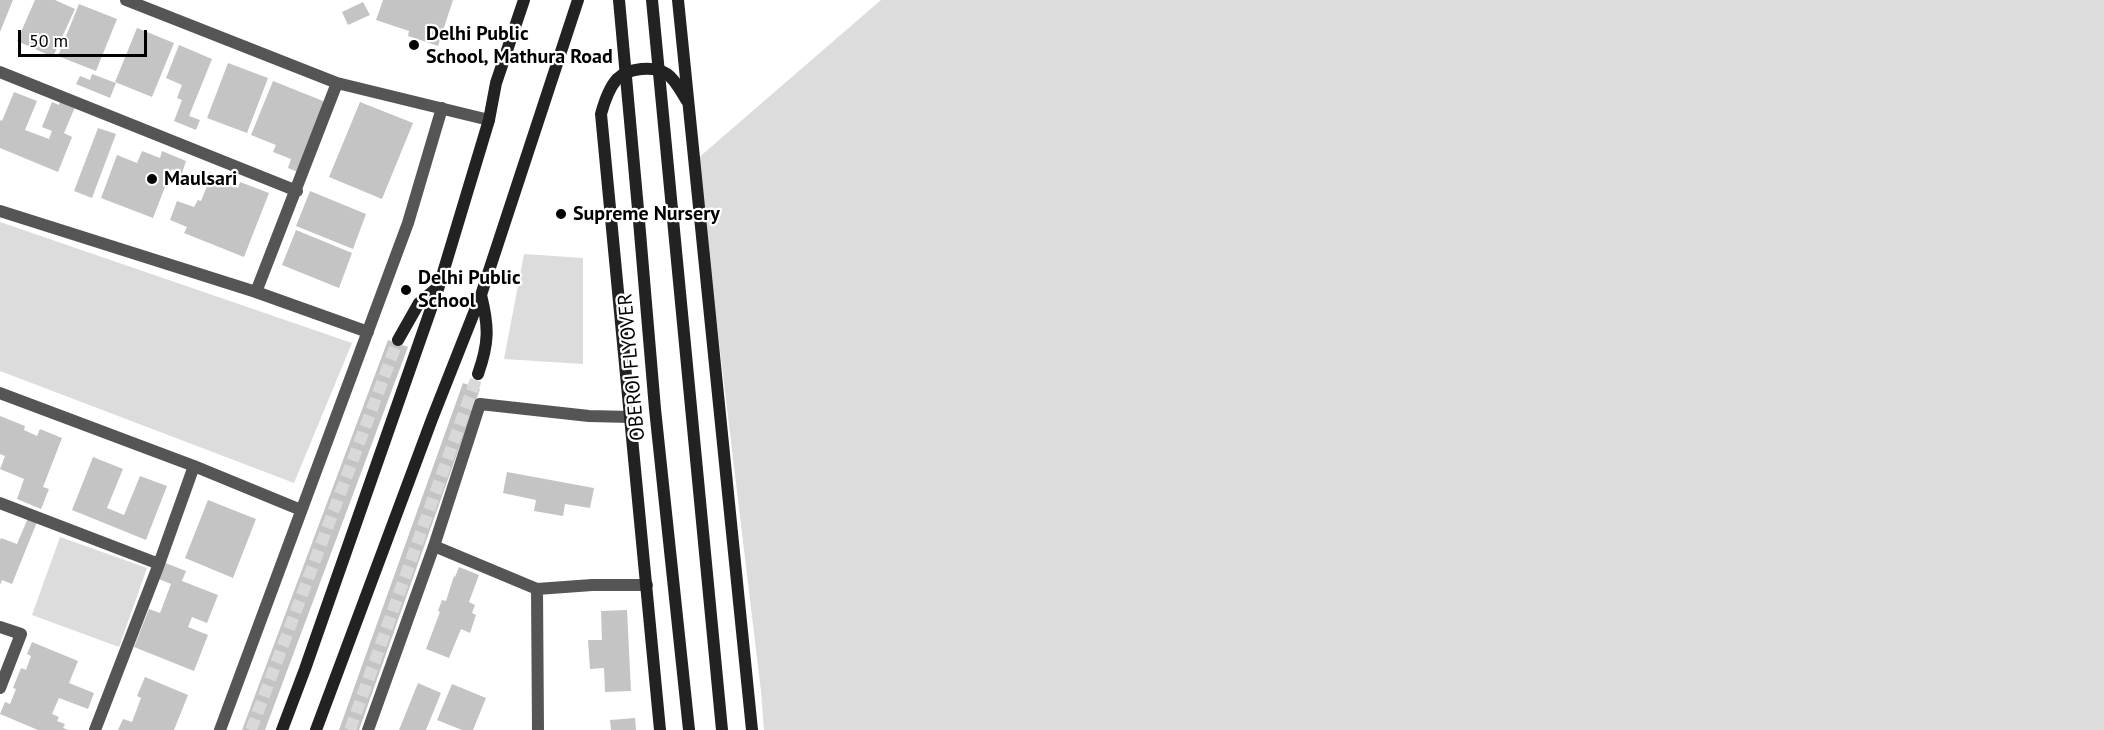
<!DOCTYPE html>
<style>
body{margin:0}
#map{position:relative;width:2104px;height:730px;overflow:hidden;background:#fff;font-family:"PT Sans",sans-serif}
canvas{display:block}
.scale{position:absolute;left:18px;top:30px;width:129px;height:27px;box-sizing:border-box;border:3px solid #000;border-top:0;padding-left:8px;font-size:18px;line-height:21px;white-space:nowrap;color:#000;-webkit-text-stroke:4px #fff;paint-order:stroke}
</style>
<div id="map">
<canvas width="2104" height="730"></canvas>
<div class="scale">50 m</div>
</div>
<script>
const g = document.querySelector('canvas').getContext('2d');
g.lineJoin = 'round';
function fillPath(path, color) {
  g.fillStyle = color;
  g.fill(path, 'evenodd');
}
function strokePath(path, color, width, dash) {
  g.strokeStyle = color;
  g.lineWidth = width;
  g.lineCap = dash ? 'butt' : 'round';
  g.setLineDash(dash || []);
  g.stroke(path);
}
function label(font, color, halo, rows, align = 'center') {
  g.font = font + ' "PT Sans",sans-serif';
  g.lineWidth = 4.5;
  g.setLineDash([]);
  g.textBaseline = 'middle';
  g.strokeStyle = halo;
  g.fillStyle = color;
  for (const [text, x, y, turn = 0] of rows) {
    g.save();
    g.translate(x, y);
    g.rotate((+turn || 0) * Math.PI / 180);
    g.textAlign = isNaN(turn) ? turn : align;
    if (halo) g.strokeText(text, 0, 0);
    g.fillText(text, 0, 0);
    g.restore();
  }
}
fillPath(new Path2D(`
 M 881,0 L 2104,0 L 2104,730 L 764,730 L 761,691 L 697,159 Z
 M 0,222 L 352,343 L 294,483 L 0,371 Z
 M 524,254 L 583,258 L 583,364 L 504,359 Z
 M 60,537 L 147,568 L 119,647 L 32,615 Z`), '#dcdcdc');
fillPath(new Path2D(`
 M 0,0 L 13,0 L 0,32 Z
 M 35,0 L 55,0 L 75,9 L 53,57 L 17,41 Z
 M 383,0 L 453,0 L 438,46 L 408,36 L 409,31 L 376,20 Z
 M 363,2 L 370,15 L 348,25 L 342,12 Z
 M 79,4 L 117,19 L 96,71 L 58,56 Z
 M 137,28 L 174,43 L 152,97 L 115,82 Z
 M 179,45 L 212,59 L 189,116 L 200,120 L 196,130 L 174,121 L 182,100 L 177,98 L 182,85 L 166,78 Z
 M 228,63 L 268,78 L 247,133 L 207,118 Z
 M 92,74 L 116,83 L 110,98 L 76,84 L 80,76 L 90,80 Z
 M 273,81 L 328,103 L 300,173 L 288,168 L 291,159 L 273,152 L 276,145 L 251,135 Z
 M 14,92 L 37,101 L 25,130 L 49,139 L 52,131 L 42,127 L 52,102 L 59,105 L 60,101 L 75,107 L 64,133 L 72,137 L 58,172 L 0,148 L 0,120 L 2,121 Z
 M 360,102 L 413,123 L 382,199 L 329,177 Z
 M 98,128 L 116,134 L 92,198 L 74,191 Z
 M 142,151 L 160,158 L 162,151 L 186,161 L 182,173 L 172,169 L 153,218 L 101,198 L 117,155 L 137,163 Z
 M 209,172 L 227,179 L 225,183 L 238,188 L 240,182 L 269,193 L 244,257 L 184,233 L 187,227 L 170,220 L 177,201 L 194,207 L 198,200 L 201,201 L 209,181 L 205,180 Z
 M 310,191 L 366,214 L 353,249 L 296,226 Z
 M 296,230 L 352,253 L 339,288 L 282,265 Z
 M 388,340 L 408,347 L 265,730 L 242,730 Z
 M 463,383 L 480,389 L 359,730 L 339,730 Z
 M 0,416 L 25,426 L 24,430 L 37,436 L 40,429 L 62,438 L 43,487 L 49,489 L 41,509 L 17,499 L 24,479 L 0,469 L 5,456 L 0,454 Z
 M 93,457 L 123,469 L 107,508 L 124,515 L 140,476 L 167,486 L 146,540 L 72,510 Z
 M 507,472 L 594,488 L 590,508 L 565,504 L 563,516 L 534,511 L 536,500 L 503,493 Z
 M 208,500 L 256,519 L 233,578 L 185,558 Z
 M 28,518 L 37,522 L 12,584 L 2,580 L 0,585 L 0,540 L 1,538 L 17,544 Z
 M 163,562 L 186,571 L 182,581 L 218,595 L 207,623 L 192,617 L 188,627 L 208,635 L 194,671 L 134,647 L 149,609 L 160,613 L 171,584 L 156,578 Z
 M 459,567 L 479,575 L 469,602 L 475,605 L 472,613 L 476,615 L 470,633 L 461,629 L 449,658 L 426,649 L 440,612 L 438,611 L 442,600 L 446,601 L 454,576 L 455,577 Z
 M 627,610 L 631,691 L 605,692 L 604,668 L 590,669 L 588,640 L 602,640 L 601,611 Z
 M 32,642 L 78,661 L 69,683 L 94,693 L 88,709 L 59,698 L 52,714 L 59,717 L 57,721 L 65,724 L 63,728 L 69,730 L 38,730 L 0,714 L 5,702 L 10,704 L 16,689 L 13,688 L 21,668 L 26,670 L 31,656 L 27,654 Z
 M 145,677 L 188,695 L 174,730 L 118,730 L 123,719 L 132,722 L 141,698 L 137,696 Z
 M 418,683 L 441,693 L 426,730 L 399,730 Z
 M 452,684 L 486,698 L 473,730 L 462,730 L 437,720 Z
 M 635,718 L 636,730 L 611,730 L 610,720 Z`), '#c4c4c4');
strokePath(new Path2D(`
 M 251,730 L 398,340
 M 350,730 L 478,374`), '#d9d9d9', 12, [12, 6]);
strokePath(new Path2D(`
 M 126,0 L 337,83 L 489,120
 M 0,72 L 297,191
 M 0,211 L 256,292 L 368,332
 M 256,292 L 337,83
 M 0,393 L 194,466 L 301,510
 M 0,503 L 159,564
 M 434,546 L 537,589 L 592,585 L 647,585
 M 537,589 L 538,730
 M 0,627 L 21,634 L 0,688
 M 95,730 L 159,564 L 194,466
 M 220,730 L 408,223 L 442,108
 M 368,730 L 434,546 L 480,404 L 589,416 L 631,417`), '#555', 12);
strokePath(new Path2D(`
 M 678,0 L 752,730
 M 638,209 L 655,409 L 689,730
 M 672,209 L 722,730
 M 398,340 L 419,303 L 438,287
 M 478,374 C 489,343 489,327 481,295
 M 282,730 L 305,669 L 439,286 L 489,120 L 496,83 L 524,0
 M 316,730 L 432,419 L 481,295 L 578,0
 M 660,730 L 601,114 C 604,103 609,88 617,79 C 628,68 654,65 667,74 C 676,80 681,92 687,101`), '#222', 12);
strokePath(new Path2D(`
 M 619,0 L 638,209
 M 652,0 L 672,209`), '#222', 12);
for (const [x, y, r, color] of [
 [414,45,6,"#000"],
 [152,179,6,"#000"],
 [561,214,6,"#000"],
 [406,290,6,"#000"]
]) {
  const dot = new Path2D();
  dot.arc(x, y, r, 0, 2 * Math.PI);
  g.fillStyle = color;
  g.fill(dot);
  strokePath(dot, '#fff', 2);
}
label('bold 20px', '#000', '#fff', [
 ["Delhi Public",426,34],
 ["School, Mathura Road",426,57],
 ["Maulsari",164,179],
 ["Supreme Nursery",573,214],
 ["Delhi Public",418,278],
 ["School",418,301]
], 'left');
label('20px', '#000', '#fff', [
 ["OBEROI FLYOVER",632,367,-95]
]);
</script>
